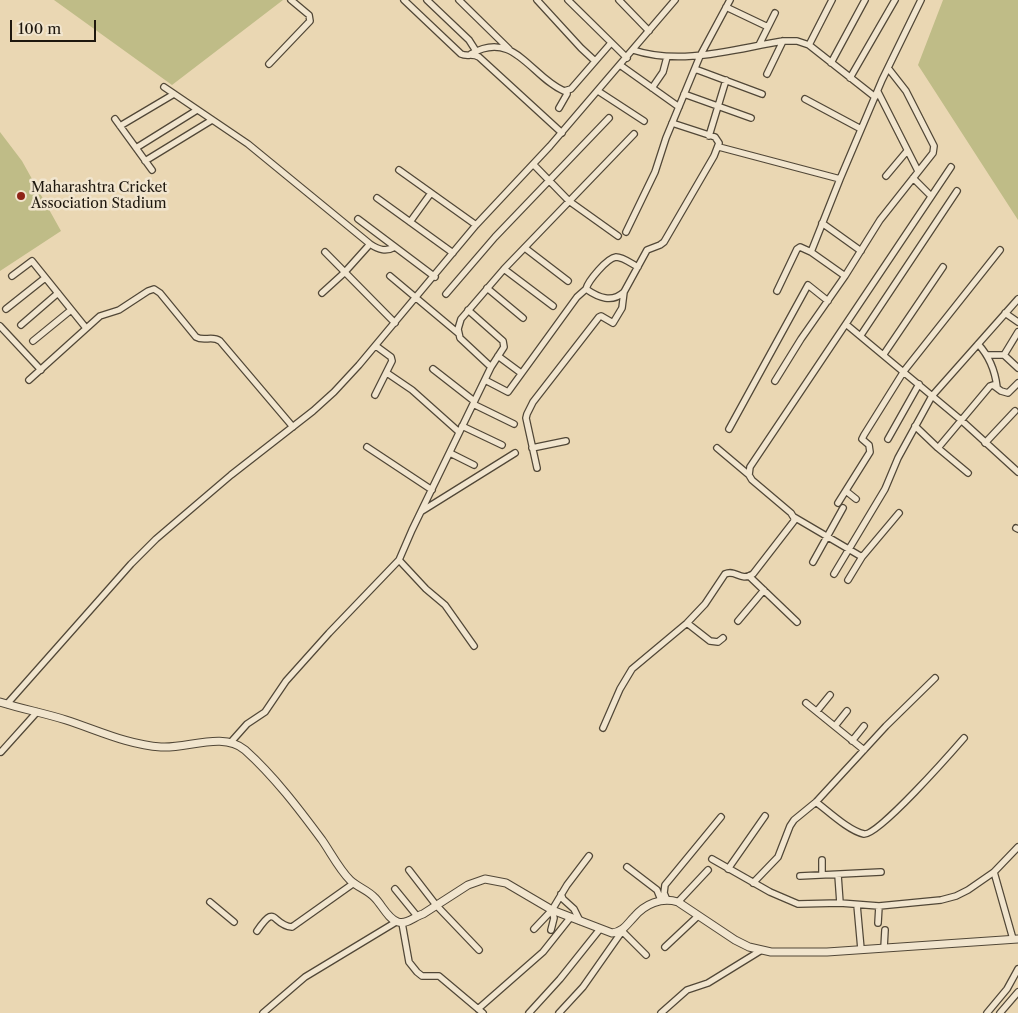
<!DOCTYPE html>
<style>
body{margin:0}
#map{position:relative;width:1018px;height:1013px;overflow:hidden;background:#ead7b3;font-family:"Libre Caslon Text",serif}
canvas{display:block}
.scale{position:absolute;left:10px;top:20px;width:86px;height:22px;box-sizing:border-box;border:2px solid #1e170e;border-top:0;padding-left:6px;font-size:15px;line-height:18px;white-space:nowrap;color:#1e170e;-webkit-text-stroke:4px #f1e5ce;paint-order:stroke}
</style>
<div id="map">
<canvas width="1018" height="1013"></canvas>
<div class="scale">100 m</div>
</div>
<script>
const g = document.querySelector('canvas').getContext('2d');
g.lineJoin = 'round';
function fillPath(path, color) {
  g.fillStyle = color;
  g.fill(path, 'evenodd');
}
function strokePath(path, color, width, dash) {
  g.strokeStyle = color;
  g.lineWidth = width;
  g.lineCap = dash ? 'butt' : 'round';
  g.setLineDash(dash || []);
  g.stroke(path);
}
function label(font, color, halo, rows, align = 'center') {
  g.font = font + ' "Libre Caslon Text",serif';
  g.lineWidth = 5;
  g.setLineDash([]);
  g.textBaseline = 'middle';
  g.strokeStyle = halo;
  g.fillStyle = color;
  for (const [text, x, y, turn = 0] of rows) {
    g.save();
    g.translate(x, y);
    g.rotate((+turn || 0) * Math.PI / 180);
    g.textAlign = isNaN(turn) ? turn : align;
    if (halo) g.strokeText(text, 0, 0);
    g.fillText(text, 0, 0);
    g.restore();
  }
}
fillPath(new Path2D(`
 M 54,0 L 283,0 L 172,85 Z
 M 943,0 L 1018,0 L 1018,220 L 918,65 Z
 M 0,132 L 22,161 L 61,231 L 0,271 Z`), '#bfbc87');
const minor = new Path2D(`
 M 404,0 L 461,54 C 467,57 472,53 479,57 L 562,133
 M 427,0 L 469,40 L 476,51
 M 459,0 L 509,49
 M 537,0 L 581,48 L 595,61
 M 568,0 L 627,58
 M 619,0 L 649,31
 M 726,7 L 768,27
 M 759,45 L 775,13
 M 809,45 L 832,0
 M 633,50 C 682,66 734,49 783,41 L 797,41 L 809,45 L 875,97
 M 471,54 C 514,29 531,77 564,91 L 571,89 L 611,43
 M 831,63 L 865,0
 M 269,64 L 310,21 L 309,15 L 291,0
 M 620,65 L 679,107
 M 695,69 L 762,94
 M 767,74 L 783,41
 M 850,78 L 895,0
 M 164,87 L 248,144 L 370,244 C 379,250 386,252 395,247
 M 652,88 L 663,72 L 667,57
 M 598,91 L 644,121
 M 878,92 L 918,171
 M 684,94 L 751,118
 M 805,99 L 861,129
 M 559,108 L 567,94 L 567,91
 M 115,119 L 152,170
 M 120,126 L 174,94
 M 709,136 L 726,80
 M 719,147 L 840,179
 M 136,148 L 197,110
 M 145,161 L 212,120
 M 534,165 L 569,201 L 618,236
 M 399,170 L 476,225
 M 886,176 L 907,151
 M 913,178 L 931,196
 M 377,198 L 453,253
 M 358,219 L 435,277
 M 410,222 L 431,193
 M 822,223 L 861,251
 M 626,232 L 655,172 L 666,138 L 700,56 L 730,0
 M 525,248 L 568,281
 M 325,252 L 395,323
 M 504,269 L 553,306
 M 12,276 L 32,261 L 86,328
 M 390,276 L 458,333
 M 845,276 L 811,252 L 840,179 L 882,80 L 921,0
 M 487,288 L 523,318
 M 586,289 C 588,281 607,258 616,257 C 623,257 632,264 638,267
 M 777,291 L 797,249 L 800,247 L 811,252
 M 322,293 L 344,273 L 370,244
 M 446,294 L 495,237 L 609,118
 M 6,309 L 45,278
 M 1005,313 L 1018,322
 M 21,325 L 58,293
 M 847,325 L 961,420 L 1018,472
 M 0,326 L 41,370
 M 861,335 L 957,191
 M 33,341 L 71,310
 M 978,344 C 990,357 995,370 997,387
 M 884,354 L 943,267
 M 988,355 L 1004,355 L 1018,368
 M 1004,355 L 1018,332
 M 498,356 L 521,373
 M 491,367 L 460,338 L 458,329 L 461,319 L 504,269 L 634,134
 M 433,369 L 474,401
 M 387,373 L 412,390 L 459,432
 M 29,380 L 100,316 L 119,310 L 148,291 L 154,289 L 160,293 L 196,337 C 204,342 212,335 220,341 L 293,427
 M 485,380 L 508,392 L 577,297 L 586,289 C 599,298 612,303 624,292 L 647,250 L 660,245 L 664,242 L 714,156 L 719,143 L 715,137 L 672,123
 M 775,381 L 801,339 L 845,276 L 880,220 L 933,153 L 934,146 L 906,91 L 888,68
 M 375,395 L 392,361 L 391,357 L 376,346
 M 473,404 L 514,424
 M 462,426 L 502,445
 M 915,426 L 938,448 L 968,473
 M 729,429 L 808,285 L 828,301
 M 888,439 L 919,384
 M 985,443 L 1015,411
 M 367,447 L 432,490
 M 532,448 L 566,441
 M 717,448 L 749,475
 M 938,448 L 990,386 L 993,385 L 1001,391 L 1008,393 L 1018,383
 M 450,453 L 474,465
 M 537,468 L 526,418 L 527,414 L 533,402 L 599,317 L 601,316 L 613,323 L 622,308 L 624,292
 M 846,491 L 856,499
 M 838,503 L 870,452 L 869,445 L 862,439 L 864,435 L 904,371 L 1000,250
 M 422,511 L 515,453
 M 794,517 L 862,557 L 899,513
 M 1016,528 L 1018,529
 M 399,560 L 426,589 L 445,605 L 474,646
 M 813,562 L 843,508
 M 834,574 L 885,489 L 898,458 L 932,396 L 1018,299
 M 749,576 L 797,622
 M 848,580 L 862,557
 M 738,621 L 764,590
 M 687,623 L 710,641 L 718,642 L 723,638
 M 806,703 L 864,750
 M 7,704 L 131,564 L 156,539 L 231,475 L 313,411 L 334,392 L 359,365 L 476,225 L 550,146 L 675,0
 M 817,711 L 830,695
 M 835,726 L 847,711
 M 603,728 L 620,689 L 632,669 L 687,623 L 705,604 L 725,574 C 736,569 740,582 753,574 L 794,521 L 794,518 L 791,513 L 752,480 L 749,475 L 750,467 L 951,167
 M 852,741 L 864,726
 M 231,742 L 247,724 L 265,712 L 286,681 L 329,633 L 399,560 L 412,530 L 491,367 L 504,347 L 503,341 L 468,310
 M 1,752 L 37,712
 M 816,802 C 828,811 849,831 864,834 C 878,836 951,753 964,738
 M 712,859 L 770,892 L 798,904 L 840,903 L 879,906 L 941,900 L 956,896 L 968,890 L 994,872 L 1018,847
 M 822,860 L 822,875
 M 627,867 L 657,890 L 661,900
 M 728,869 L 765,816
 M 409,870 L 436,905 L 479,950
 M 994,872 L 1013,939
 M 838,875 L 840,903
 M 800,876 L 881,872
 M 753,883 L 778,857 L 790,826 L 794,820 L 816,802 L 886,726 L 935,678
 M 395,889 L 417,916
 M 561,894 L 563,899 L 574,909 L 580,921
 M 667,900 L 664,893 L 665,885 L 721,817
 M 210,902 L 234,922
 M 678,902 L 708,870
 M 857,905 L 861,949
 M 402,923 L 409,962 L 417,972 L 422,976 L 439,976 L 483,1013
 M 878,923 L 879,906
 M 534,929 L 552,910 L 567,885 L 589,856
 M 551,930 L 554,918 L 552,910
 M 257,931 C 277,902 271,925 292,927 L 354,883
 M 622,931 L 646,955
 M 665,947 L 698,916
 M 884,948 L 885,930
 M 478,1009 L 543,952 L 570,918
 M 263,1013 L 305,977 L 396,922
 M 529,1013 L 560,979 L 600,929
 M 559,1013 L 583,987 L 623,930
 M 661,1013 L 687,990 L 708,983 L 760,951
 M 987,1013 L 1007,989 L 1018,969
 M 1000,1013 L 1018,992`);
const tertiary = new Path2D(`
 M 0,702 C 22,709 44,713 66,720 C 97,730 128,745 161,747 C 187,749 223,731 245,750 C 274,776 299,809 322,840 C 331,853 339,869 350,880 C 357,887 368,890 375,898 C 382,905 388,919 398,922 C 407,925 415,916 423,914 L 468,885 L 485,879 L 506,883 L 552,910 L 612,933 C 623,932 627,924 634,917 C 645,904 661,897 678,902 L 735,940 L 749,947 L 771,952 L 827,952 L 1018,939`);
strokePath(minor, '#514737', 8);
strokePath(tertiary, '#514737', 9);
strokePath(minor, '#f1e5ce', 5.5);
strokePath(tertiary, '#f1e5ce', 7);
for (const [x, y, r, color] of [
 [21,196,5,"#8f2418"]
]) {
  const dot = new Path2D();
  dot.arc(x, y, r, 0, 2 * Math.PI);
  g.fillStyle = color;
  g.fill(dot);
  strokePath(dot, '#f1e5ce', 2);
}
label('14px', '#1e170e', '#f1e5ce', [
 ["Maharashtra Cricket",31,188],
 ["Association Stadium",31,204]
], 'left');
</script>
